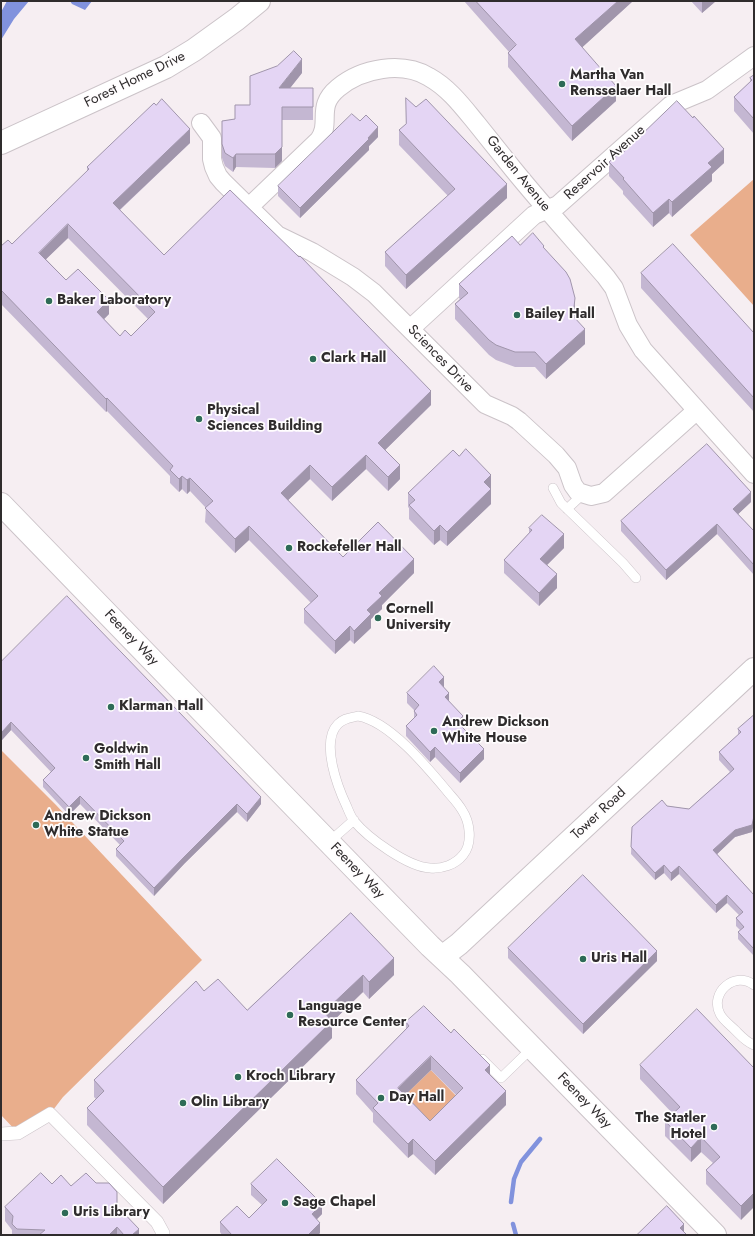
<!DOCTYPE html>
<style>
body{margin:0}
#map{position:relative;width:755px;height:1236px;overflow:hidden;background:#f6eef2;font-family:Jost,sans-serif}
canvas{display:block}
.frame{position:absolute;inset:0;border:2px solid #2f2c2d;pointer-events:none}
</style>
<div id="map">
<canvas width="755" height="1236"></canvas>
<div class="frame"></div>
</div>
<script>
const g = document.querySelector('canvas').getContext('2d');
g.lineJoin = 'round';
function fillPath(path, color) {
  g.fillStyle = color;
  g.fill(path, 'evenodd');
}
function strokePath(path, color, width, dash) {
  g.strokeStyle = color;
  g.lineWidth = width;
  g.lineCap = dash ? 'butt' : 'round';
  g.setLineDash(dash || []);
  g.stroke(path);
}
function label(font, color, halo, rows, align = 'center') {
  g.font = font + ' Jost,sans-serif';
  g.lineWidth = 3.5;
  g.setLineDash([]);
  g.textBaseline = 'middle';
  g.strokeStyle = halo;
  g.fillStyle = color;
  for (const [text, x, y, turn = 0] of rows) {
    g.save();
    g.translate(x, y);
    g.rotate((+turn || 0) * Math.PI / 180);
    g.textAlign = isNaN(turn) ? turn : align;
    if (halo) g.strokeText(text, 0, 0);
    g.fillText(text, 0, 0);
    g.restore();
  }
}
fillPath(new Path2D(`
 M 754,179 L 754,306 L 690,235 Z
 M 1,750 L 56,805 L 202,960 L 63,1097 L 50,1114 L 18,1133 L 1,1115 Z
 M 431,1070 L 463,1103 L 430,1135 L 398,1102 Z`), '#e9ae8c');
fillPath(new Path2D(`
 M 7,1 L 29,1 L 14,19 L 1,40 L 1,12 Z
 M 70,1 L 92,1 L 85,10 L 72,4 Z`), '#8192dd');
strokePath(new Path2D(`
 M 511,1202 L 514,1179 L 521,1162 L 540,1139
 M 513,1224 L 516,1235`), '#8192dd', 4.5);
const service = new Path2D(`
 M 553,488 L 561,503 L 623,563 L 636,578
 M 567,509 L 583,494
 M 358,716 C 389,721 427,767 447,791 C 452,797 458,803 462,810 C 470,822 473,843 463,855 C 455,865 442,869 430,868 C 408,867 368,838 354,821 C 351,817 349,812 347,807 C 338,788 320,742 338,724 C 344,718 350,718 358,716 Z
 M 329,842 L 354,820
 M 754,985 C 735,970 709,993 720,1014 C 723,1020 730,1025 735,1030 C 741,1036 746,1042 754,1045
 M 482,1059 L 501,1078 L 532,1048`);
const pedestrian = new Path2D(`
 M 1,1134 L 18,1133 L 50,1114 L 157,1222 L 163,1233 L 162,1235`);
const minor = new Path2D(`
 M 201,123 L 212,138 L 212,159 L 214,167 L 218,176 L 223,182 L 277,235 L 312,252 L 353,277 L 374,293 L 485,404 L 512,416 L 519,421 L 556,455 L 567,468 L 573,485 L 578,492 L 591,496 L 604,493 L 696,411
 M 249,207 L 319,140 C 332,122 315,107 338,88 C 362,68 402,61 429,77 C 449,88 463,107 477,124 C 489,139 501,154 513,169 C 543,206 575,241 606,277 L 614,288 L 628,325 L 643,350 L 754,474
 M 410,329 L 534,215 L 558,205 L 671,105 L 707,90 L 754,56`);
const tertiary = new Path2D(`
 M 1,143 L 166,67 L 194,50 L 237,19 L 259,1
 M 1,504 L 281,793 L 430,946 L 460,974 L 715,1235
 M 442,957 L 459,944 L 754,669`);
strokePath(service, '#cbc3c8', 10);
strokePath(pedestrian, '#cbc3c8', 14);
strokePath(minor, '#cbc3c8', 20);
strokePath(tertiary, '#cbc3c8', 24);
strokePath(service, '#fff', 9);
strokePath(pedestrian, '#fff', 13);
strokePath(minor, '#fff', 18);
strokePath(tertiary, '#fff', 22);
fillPath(new Path2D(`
 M 464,1 L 633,1 L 582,47 L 616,101 L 572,141 L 508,67 L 508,53 L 509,52 Z
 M 691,1 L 716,1 L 702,13 Z
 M 302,73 L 290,88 L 313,88 L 313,120 L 282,120 L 282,161 L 275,168 L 236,167 L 233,172 L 225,166 L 222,158 L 222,121 L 235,119 L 250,105 Z
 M 754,75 L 754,134 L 734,111 L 734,97 L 750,82 L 750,78 Z
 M 156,105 L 190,143 L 120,210 L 164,255 L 431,405 L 385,450 L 400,479 L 388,491 L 366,469 L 332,501 L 310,479 L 288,500 L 343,557 L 414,573 L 382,605 L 382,609 L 371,619 L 371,628 L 354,644 L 350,640 L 335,654 L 304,623 L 304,609 L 311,603 L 249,540 L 235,553 L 205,522 L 206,508 L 190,491 L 187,494 L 182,489 L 179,492 L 170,483 L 170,476 L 107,411 L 106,412 L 1,304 L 1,246 L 12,244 L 87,172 L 87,167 ZM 68,238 L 148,319 L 131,336 L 120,336 L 104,319 L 109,314 L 66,280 L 46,259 Z
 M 416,107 L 507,198 L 406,289 L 385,266 L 385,252 L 448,196 L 399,145 L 399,130 L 406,124 Z
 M 360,121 L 378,137 L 369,146 L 369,150 L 300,218 L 278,196 L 278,186 Z
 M 624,151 L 724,163 L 712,174 L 712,181 L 672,217 L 669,213 L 653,227 L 623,194 L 623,191 L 609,176 L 609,162 Z
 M 520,245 L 544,248 L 575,313 L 574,318 L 585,344 L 546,379 L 535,367 L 515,367 L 496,360 L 489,355 L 455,319 L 455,304 L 460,299 L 459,298 L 459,284 Z
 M 641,273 L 754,333 L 754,412 L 641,288 Z
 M 459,456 L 491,475 L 491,504 L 447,546 L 440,540 L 434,545 L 409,519 L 409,508 L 408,507 L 408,493 Z
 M 751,502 L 738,514 L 754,531 L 754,575 L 717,534 L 666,580 L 621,531 L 621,521 Z
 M 529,528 L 564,548 L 547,565 L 557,588 L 539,606 L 504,573 L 504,560 L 529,533 Z
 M 1,662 L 261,804 L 247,822 L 237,812 L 185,863 L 154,896 L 116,856 L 116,849 L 120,845 L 80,804 L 69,815 L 43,787 L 43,780 L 51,772 L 11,730 L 2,740 L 1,739 Z
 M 444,687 L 444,688 L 449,701 L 463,726 L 462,727 L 484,759 L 460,783 L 435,757 L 430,762 L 406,736 L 406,726 L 414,718 L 414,710 L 407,703 L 407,693 Z
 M 754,715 L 752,832 L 735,837 L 717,854 L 754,895 L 754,956 L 738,939 L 738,932 L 740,930 L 736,926 L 736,918 L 739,915 L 727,903 L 716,913 L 679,874 L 671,881 L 664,873 L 655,880 L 631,854 L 632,827 L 667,806 L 689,809 L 730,772 L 719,760 L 719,752 L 738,735 L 738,729 Z
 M 351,913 L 394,975 L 369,999 L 363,992 L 332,1022 L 332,1038 L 163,1204 L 87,1125 L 87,1108 L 96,1099 L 94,1097 L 94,1080 L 204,991 L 247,1010 Z
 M 508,948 L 657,961 L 583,1034 L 508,958 Z
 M 406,1022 L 490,1074 L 506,1105 L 435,1175 L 413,1154 L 408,1158 L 373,1122 L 373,1113 L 356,1094 L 356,1080 L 406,1029 ZM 431,1070 L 456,1095 L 430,1121 L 405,1095 Z
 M 640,1065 L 754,1068 L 741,1220 L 706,1184 L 706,1170 L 713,1163 L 701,1152 L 691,1162 L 665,1136 L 665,1121 L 673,1114 L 640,1079 Z
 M 52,1184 L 71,1186 L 117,1206 L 139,1235 L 12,1235 L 12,1230 L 5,1221 L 5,1207 Z
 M 251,1184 L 322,1214 L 317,1219 L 320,1233 L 318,1235 L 222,1235 L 220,1232 L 220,1222 L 249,1218 L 262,1205 L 251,1195 Z`), '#c4b7d2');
fillPath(new Path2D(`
 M 618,1 L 633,1 L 575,54 L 575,39 Z
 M 702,1 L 716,1 L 702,13 Z
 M 302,59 L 302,73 L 279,102 L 279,88 Z
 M 616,86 L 616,101 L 572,141 L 572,126 Z
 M 282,107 L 282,161 L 275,168 L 275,154 Z
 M 378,127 L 378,137 L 369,146 L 369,150 L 300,218 L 300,208 Z
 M 190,129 L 190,143 L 113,216 L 113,203 Z
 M 724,149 L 724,163 L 712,174 L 712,181 L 672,217 L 672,202 L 708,163 Z
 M 236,154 L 236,167 L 233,172 L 233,158 Z
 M 507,184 L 507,198 L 406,289 L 406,275 Z
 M 669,199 L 669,213 L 653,227 L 653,213 Z
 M 68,224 L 68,238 L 39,266 L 39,253 Z
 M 575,298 L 575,313 L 573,330 L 573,316 Z
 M 109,300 L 109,314 L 97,326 L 97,312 Z
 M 585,329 L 585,344 L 546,379 L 546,364 Z
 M 431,391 L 431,405 L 378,457 L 378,443 Z
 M 107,398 L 107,411 L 106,412 L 106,399 Z
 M 366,455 L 366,469 L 332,501 L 332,487 Z
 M 310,465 L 310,479 L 281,507 L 281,493 Z
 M 400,465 L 400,479 L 388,491 L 388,477 Z
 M 491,475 L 491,504 L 447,546 L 447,532 L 484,482 Z
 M 182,476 L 182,489 L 179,492 L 179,479 Z
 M 190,478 L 190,491 L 187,494 L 187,480 Z
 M 751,492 L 751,502 L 733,519 L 733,509 Z
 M 717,524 L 717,534 L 666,580 L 666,570 Z
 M 440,525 L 440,540 L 434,545 L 434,531 Z
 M 249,526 L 249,540 L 235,553 L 235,539 Z
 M 564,534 L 564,548 L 540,572 L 540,559 Z
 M 414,559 L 414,573 L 382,605 L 382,609 L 371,619 L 371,628 L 354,644 L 354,631 L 367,610 L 379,593 Z
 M 557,574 L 557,588 L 539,606 L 539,593 Z
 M 350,626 L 350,640 L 335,654 L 335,641 Z
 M 444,677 L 444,687 L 439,693 L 439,682 Z
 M 449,693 L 449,703 L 445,697 Z
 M 463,716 L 463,726 L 457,732 L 457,722 Z
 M 11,722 L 11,730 L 2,740 L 2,732 Z
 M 435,747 L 435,757 L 430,762 L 430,752 Z
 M 484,749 L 484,759 L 460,783 L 460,773 Z
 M 80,796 L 80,804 L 69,815 L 69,807 Z
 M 261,797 L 261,804 L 247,822 L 247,814 Z
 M 237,804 L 237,812 L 185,863 L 154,896 L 154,888 L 185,856 Z
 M 754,816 L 754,824 L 752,832 L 735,837 L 713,858 L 713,850 L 735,830 Z
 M 664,865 L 664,873 L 655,880 L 655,873 Z
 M 679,866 L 679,874 L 671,881 L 671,873 Z
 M 727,895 L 727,903 L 716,913 L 716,905 Z
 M 657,951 L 657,961 L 583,1034 L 583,1024 Z
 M 394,958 L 394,975 L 369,999 L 369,982 Z
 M 363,975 L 363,992 L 332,1022 L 332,1038 L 163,1204 L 163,1187 L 324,1012 Z
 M 431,1056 L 431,1070 L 398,1102 L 398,1088 Z
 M 490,1065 L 490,1079 L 485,1070 Z
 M 506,1091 L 506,1105 L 435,1175 L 435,1161 Z
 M 701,1137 L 701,1152 L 691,1162 L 691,1148 Z
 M 413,1139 L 413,1154 L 408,1158 L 408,1144 Z
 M 754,1193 L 754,1207 L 741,1220 L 741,1206 Z
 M 322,1204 L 322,1214 L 312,1224 L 312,1214 Z
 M 320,1223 L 320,1233 L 318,1235 L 308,1235 Z
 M 684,1224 L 684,1235 L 680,1228 Z
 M 117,1227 L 117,1235 L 109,1235 Z
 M 139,1229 L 139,1235 L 132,1235 Z`), '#a095ab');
const building = new Path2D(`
 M 476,1 L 618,1 L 575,39 L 616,86 L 572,126 L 508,53 L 516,45 Z
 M 294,51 L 302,59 L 279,88 L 313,88 L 313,107 L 282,107 L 282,147 L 275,154 L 236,154 L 233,158 L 225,153 L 222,144 L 222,121 L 235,119 L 235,105 L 250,105 L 250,76 L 277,66 Z
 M 754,75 L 754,119 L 734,97 L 752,80 L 750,78 Z
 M 406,98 L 416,107 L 426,99 L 507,184 L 406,275 L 385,252 L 455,189 L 399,130 L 406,124 Z
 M 162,99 L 190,129 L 113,203 L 164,255 L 230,190 L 299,257 L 300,256 L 431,391 L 378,443 L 400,465 L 388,477 L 366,455 L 332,487 L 310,465 L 281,493 L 343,557 L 378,522 L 414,559 L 379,593 L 382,596 L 367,610 L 371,614 L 354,631 L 350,626 L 335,641 L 304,609 L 318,596 L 249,526 L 235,539 L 205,508 L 213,501 L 190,478 L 187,480 L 182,476 L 179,479 L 170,470 L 173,466 L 107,398 L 106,399 L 1,290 L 1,246 L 8,240 L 12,244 L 89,169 L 87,167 L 154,103 L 156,105 ZM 68,224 L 155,312 L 131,336 L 125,330 L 120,336 L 97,312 L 109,300 L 78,269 L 66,280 L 39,253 Z
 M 677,101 L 693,118 L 694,116 L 724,149 L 708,163 L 712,167 L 672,202 L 669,199 L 653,213 L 623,179 L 624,178 L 609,162 L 623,150 L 624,151 Z
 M 352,114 L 360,121 L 366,115 L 378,127 L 368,138 L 369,139 L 300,208 L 278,186 Z
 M 533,233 L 544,246 L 543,247 L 566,272 L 570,279 L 575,298 L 573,316 L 585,329 L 546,364 L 535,352 L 515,352 L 496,345 L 489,340 L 455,304 L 468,293 L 459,284 L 512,236 L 520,245 Z
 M 673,244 L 754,333 L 754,398 L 641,273 Z
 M 707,444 L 751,492 L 733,509 L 754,531 L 754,565 L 717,524 L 666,570 L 621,521 Z
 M 466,449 L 491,475 L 484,482 L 491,489 L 447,532 L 440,525 L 434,531 L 409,505 L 415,500 L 408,493 L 453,450 L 459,456 Z
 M 542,515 L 564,534 L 540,559 L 557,574 L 539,593 L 504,560 L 532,530 L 529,528 Z
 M 67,596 L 261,797 L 247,814 L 237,804 L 185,856 L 154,888 L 116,849 L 124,841 L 80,796 L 69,807 L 43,780 L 55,768 L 11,722 L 2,732 L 1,731 L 1,662 Z
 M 434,666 L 444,677 L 439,682 L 449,693 L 445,697 L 463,716 L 457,722 L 484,749 L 460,773 L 435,747 L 430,752 L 406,726 L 417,715 L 414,711 L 419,705 L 407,693 Z
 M 754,715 L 754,816 L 752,825 L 735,830 L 713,850 L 754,895 L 754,949 L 738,932 L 744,927 L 736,918 L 743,912 L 727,895 L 716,905 L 679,866 L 671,873 L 664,865 L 655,873 L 631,847 L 632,827 L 662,800 L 667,806 L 689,809 L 734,769 L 719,752 L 741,732 L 738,729 Z
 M 583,875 L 657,951 L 583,1024 L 508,948 Z
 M 351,913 L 394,958 L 369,982 L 363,975 L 324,1012 L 332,1021 L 163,1187 L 87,1108 L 104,1091 L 94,1080 L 196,981 L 204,991 L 218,979 L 247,1010 Z
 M 424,1006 L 451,1033 L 454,1029 L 490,1065 L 485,1070 L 506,1091 L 435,1161 L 413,1139 L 408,1144 L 373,1108 L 378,1103 L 356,1080 L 409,1026 L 406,1022 ZM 431,1056 L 463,1088 L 430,1121 L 398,1088 Z
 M 697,1009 L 754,1068 L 754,1193 L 741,1206 L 706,1170 L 720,1157 L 701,1137 L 691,1148 L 665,1121 L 680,1107 L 640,1065 Z
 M 277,1159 L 322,1204 L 312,1214 L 320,1223 L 308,1235 L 232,1235 L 220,1222 L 237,1206 L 249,1218 L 267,1200 L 251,1184 Z
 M 41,1173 L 52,1184 L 61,1175 L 71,1186 L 86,1173 L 96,1183 L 109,1183 L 117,1192 L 117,1206 L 139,1229 L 132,1235 L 124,1235 L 117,1227 L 109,1235 L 39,1235 L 45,1230 L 17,1229 L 12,1224 L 13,1216 L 5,1207 Z
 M 667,1206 L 684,1224 L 680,1228 L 687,1235 L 637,1235 Z`);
fillPath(building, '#e4d5f4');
strokePath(building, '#a095ab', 1);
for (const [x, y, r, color] of [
 [562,84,4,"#2e6b57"],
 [49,301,4,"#2e6b57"],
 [517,315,4,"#2e6b57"],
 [313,359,4,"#2e6b57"],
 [199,419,4,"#2e6b57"],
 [289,548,4,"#2e6b57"],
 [378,618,4,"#2e6b57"],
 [111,707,4,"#2e6b57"],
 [434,731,4,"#2e6b57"],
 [86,758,4,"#2e6b57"],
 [36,825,4,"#2e6b57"],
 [583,959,4,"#2e6b57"],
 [290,1015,4,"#2e6b57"],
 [238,1077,4,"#2e6b57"],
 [381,1098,4,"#2e6b57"],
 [183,1103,4,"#2e6b57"],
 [714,1127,4,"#2e6b57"],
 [285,1203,4,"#2e6b57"],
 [65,1213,4,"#2e6b57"]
]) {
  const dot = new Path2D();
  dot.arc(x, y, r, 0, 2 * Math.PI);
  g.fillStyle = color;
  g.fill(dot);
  strokePath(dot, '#fffdfe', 1.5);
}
label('bold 14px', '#2f2c2d', '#fffdfe', [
 ["Martha Van",570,76],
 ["Rensselaer Hall",570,92],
 ["Baker Laboratory",57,301],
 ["Bailey Hall",525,315],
 ["Clark Hall",321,359],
 ["Physical",207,411],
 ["Sciences Building",207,427],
 ["Rockefeller Hall",297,548],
 ["Cornell",386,610],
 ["University",386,626],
 ["Klarman Hall",119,707],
 ["Andrew Dickson",442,723],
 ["White House",442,739],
 ["Goldwin",94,750],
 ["Smith Hall",94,766],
 ["Andrew Dickson",44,817],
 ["White Statue",44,833],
 ["Uris Hall",591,959],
 ["Language",298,1007],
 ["Resource Center",298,1023],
 ["Kroch Library",246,1077],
 ["Day Hall",389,1098],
 ["Olin Library",191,1103],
 ["The Statler",706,1119,"right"],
 ["Hotel",706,1135,"right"],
 ["Sage Chapel",293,1203],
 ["Uris Library",73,1213]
], 'left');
label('14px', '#2f2c2d', '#fffdfe', [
 ["Forest Home Drive",135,80,-26],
 ["Reservoir Avenue",605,163,-42],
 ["Garden Avenue",518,174,51],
 ["Sciences Drive",440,359,46],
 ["Feeney Way",131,638,46],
 ["Tower Road",599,814,-43],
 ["Feeney Way",357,871,46],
 ["Feeney Way",584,1101,46]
]);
</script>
